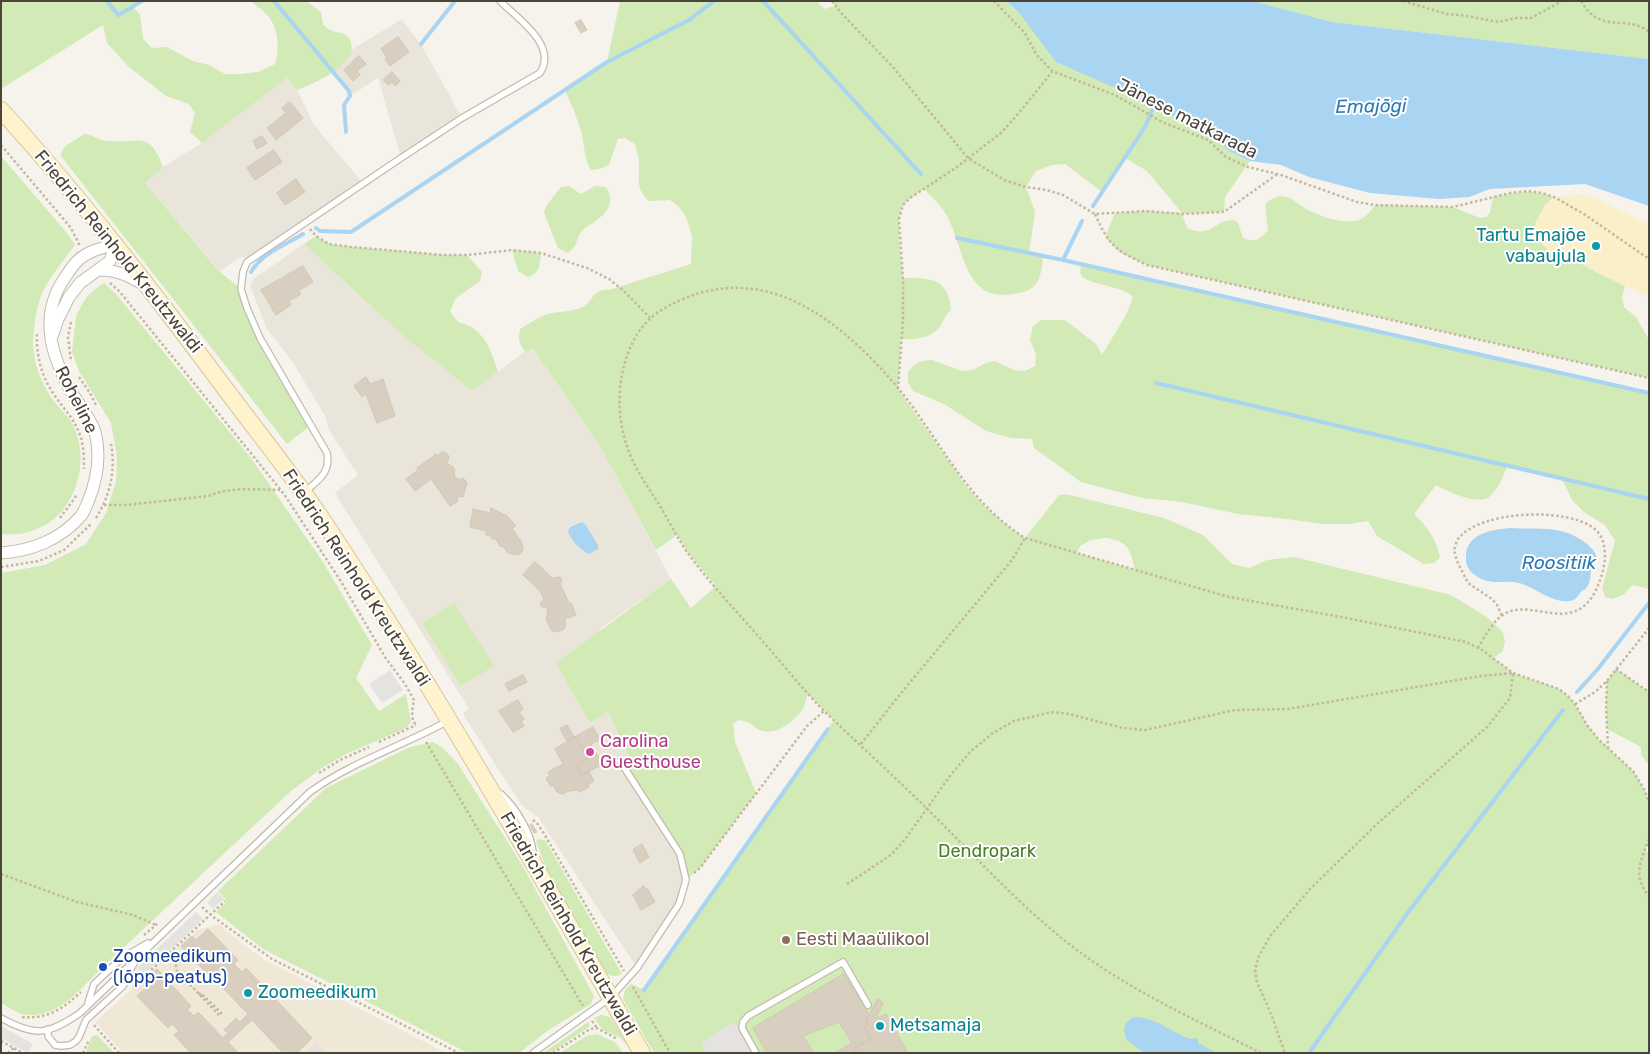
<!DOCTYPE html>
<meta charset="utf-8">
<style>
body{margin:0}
#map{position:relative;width:1650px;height:1054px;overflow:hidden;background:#f6f3ec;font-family:Rubik,sans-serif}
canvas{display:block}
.frame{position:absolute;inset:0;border:2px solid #4b4439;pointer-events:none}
</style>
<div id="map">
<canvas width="1650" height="1054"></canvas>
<div class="frame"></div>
</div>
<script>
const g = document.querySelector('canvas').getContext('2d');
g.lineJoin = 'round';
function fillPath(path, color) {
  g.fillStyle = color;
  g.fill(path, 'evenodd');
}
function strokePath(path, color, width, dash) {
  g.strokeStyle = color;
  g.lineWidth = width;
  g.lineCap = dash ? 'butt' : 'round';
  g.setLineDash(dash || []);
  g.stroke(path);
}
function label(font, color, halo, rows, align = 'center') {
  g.font = font + ' Rubik,sans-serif';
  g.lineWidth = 4;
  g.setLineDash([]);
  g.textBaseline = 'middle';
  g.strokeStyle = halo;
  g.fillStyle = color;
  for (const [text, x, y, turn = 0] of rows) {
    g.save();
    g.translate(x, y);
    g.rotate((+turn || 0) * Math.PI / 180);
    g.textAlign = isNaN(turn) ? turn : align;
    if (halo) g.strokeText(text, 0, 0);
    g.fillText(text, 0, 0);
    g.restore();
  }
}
fillPath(new Path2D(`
 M 402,19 L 423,48 L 462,118 L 401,158 L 378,78 L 350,96 L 344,84 L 334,71 L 347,59 L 351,50 Z
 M 287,78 L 297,90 L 314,125 L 363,183 L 247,262 L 243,256 L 220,271 L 144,182 L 163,167 L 202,143 Z
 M 304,244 L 401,334 L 472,391 L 531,347 L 597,441 L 671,579 L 600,629 L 590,723 L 608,712 L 628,756 L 621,761 L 680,854 L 686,880 L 679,904 L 637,968 L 538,817 L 522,806 L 466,719 L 463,713 L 469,709 L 335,493 L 358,475 L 329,430 L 325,416 L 292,361 L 267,329 L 250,286 L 253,279 Z`), '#eae5da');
fillPath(new Path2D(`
 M 219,924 L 245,946 L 265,960 L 446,1053 L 123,1053 L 95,1022 L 197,930 Z`), '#efe8d6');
fillPath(new Path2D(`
 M 1,1 L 142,1 L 133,7 L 140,15 L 143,39 L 152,48 L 167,47 L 193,61 L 209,65 L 225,74 L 240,74 L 258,72 L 275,64 C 280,46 279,25 264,12 C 260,8 255,6 252,1 L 300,1 L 309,3 L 321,12 L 323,24 C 326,27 329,30 333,31 C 339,33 346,32 350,40 C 361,64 313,84 297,90 L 287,78 L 202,143 L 190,132 L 195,113 L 189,104 L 166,96 L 129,67 L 107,43 L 103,25 L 1,89 Z
 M 620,1 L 817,1 L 824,9 L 835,6 L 832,1 L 1007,1 L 1020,14 L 1113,87 L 1153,108 L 1217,134 L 1227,150 L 1250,161 L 1225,197 L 1224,212 L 1182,214 L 1187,228 C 1211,239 1213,220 1234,220 L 1238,223 L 1243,238 C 1257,243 1259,239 1268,230 L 1265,204 C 1285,187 1293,202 1310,211 C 1321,216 1331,220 1343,221 C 1361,222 1365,219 1375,205 L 1453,207 L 1480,218 L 1487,217 L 1490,212 L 1493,197 C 1514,192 1533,189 1554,197 L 1545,205 L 1549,251 L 1580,263 L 1598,273 L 1625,286 L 1622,297 L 1624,307 L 1636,317 L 1649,340 L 1649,378 L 1147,265 L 1119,252 L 1105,237 L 1115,213 L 1146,211 L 1182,213 L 1147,171 L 1125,158 L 1102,192 L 1065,164 L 1052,165 L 1036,171 L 1026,187 L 1035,212 L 1029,253 L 1043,256 C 1041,274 1041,289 1019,293 C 964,305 966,254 948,218 C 942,206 933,198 924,189 C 916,194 907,199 902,207 C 895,220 902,262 903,278 C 930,278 948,277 951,310 C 943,317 942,326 937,330 C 928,338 913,340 901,339 L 898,389 L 967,487 L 986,508 L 1010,528 L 1025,538 L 1059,495 L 1066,494 L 1164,518 L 1203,535 L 1232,564 L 1249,568 L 1267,560 L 1294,557 L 1451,595 L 1487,617 L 1503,632 L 1505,643 L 1502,652 L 1493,658 L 1513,673 L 1559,689 L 1568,696 L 1575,704 L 1587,725 L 1599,740 L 1633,771 L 1644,789 L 1649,802 L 1649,839 L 1645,850 L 1649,854 L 1649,1053 L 654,1053 L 623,999 L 625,990 L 631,984 L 644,990 L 834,720 L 808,694 C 806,698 805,705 803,709 C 795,720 778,735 763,731 C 753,729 754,722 738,720 L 733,724 L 735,742 L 756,793 L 700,868 L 686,880 L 680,854 L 620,761 L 628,755 L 608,712 L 590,723 L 556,663 L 671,579 L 691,608 L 716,586 L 689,554 L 677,535 L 656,550 L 597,441 L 532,348 L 525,352 C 519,344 518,339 520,329 C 529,324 539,316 548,314 C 559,311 574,312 584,306 C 593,300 595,288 609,290 L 691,264 L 692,236 L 686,217 L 678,206 L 670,200 L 649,201 C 634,187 640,177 639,160 C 638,155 636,149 635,144 L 625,138 L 618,139 L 609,165 L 600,169 L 591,170 C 583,158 585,144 581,131 C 577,117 571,104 565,90 L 607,62 ZM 1106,538 C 1127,541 1131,549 1135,570 L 1077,553 L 1080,546 L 1091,540 Z
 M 1253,1 L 1649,1 L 1649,59 L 1332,22 Z
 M 85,134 C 93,135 100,141 107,141 C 139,144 149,129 163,167 L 145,183 L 219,271 L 241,289 L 260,338 L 311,425 L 287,444 L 60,155 L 65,146 Z
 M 1,156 L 67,233 L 75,245 C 66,257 45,284 41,296 C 36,309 34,326 33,341 C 33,362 41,384 54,401 C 59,409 69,416 73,425 C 87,454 81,490 60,513 C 45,530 23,536 1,534 Z
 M 569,186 L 581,194 L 595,186 L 606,187 C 616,203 607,213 593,223 C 590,225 585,227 583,230 C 575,238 580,244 568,253 L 558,248 L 544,213 L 546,206 L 561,187 Z
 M 316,236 L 329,244 L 352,247 L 443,255 L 467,255 L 482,272 L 480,281 L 456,298 L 450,311 L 458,322 C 483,327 491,349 498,372 L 472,391 L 401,334 L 304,244 Z
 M 512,250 L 541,253 C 540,264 540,274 528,277 L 518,271 Z
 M 1081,264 L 1649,393 L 1649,589 L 1633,585 L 1624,594 L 1613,599 L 1605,597 L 1602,588 L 1615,541 L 1605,525 L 1584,512 L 1572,500 L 1562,479 L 1507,466 C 1503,477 1499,489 1489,497 C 1477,506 1447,491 1436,485 L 1414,514 C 1427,526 1437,540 1440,558 L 1434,563 L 1424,564 L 1377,536 L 1368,521 L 1349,524 L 1324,524 L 1287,519 L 1238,514 L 1182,502 L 1142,498 L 1081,482 L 1034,448 L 1032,439 L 1011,438 L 986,431 L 944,404 L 913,391 L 908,382 L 908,372 L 913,366 L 921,361 L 932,360 L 962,371 L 973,370 L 986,363 L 995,361 L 1014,370 L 1025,371 L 1035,366 L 1036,354 L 1030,340 L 1033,326 L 1041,320 L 1065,320 L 1096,344 L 1102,355 L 1127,313 L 1133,297 C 1122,286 1096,286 1082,277 L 1080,272 Z
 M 104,283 L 115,293 L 251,458 L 323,562 L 372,645 L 356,678 L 379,711 L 406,694 L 411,722 L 406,728 L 346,754 L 322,768 L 291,791 L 106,964 L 103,961 L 96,968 L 99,971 C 78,991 55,1021 22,1014 C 15,1012 7,1006 1,1003 L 1,573 L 45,565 L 86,544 L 106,513 L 116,481 L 117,456 L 111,423 L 79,371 L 72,352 L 76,316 L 85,299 L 94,290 Z
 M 454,603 L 494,666 L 461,686 L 422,623 Z
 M 1616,669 L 1649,692 L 1649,765 L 1641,755 L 1641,747 L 1607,729 L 1606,708 L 1607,681 Z
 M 433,742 L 443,748 L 458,764 L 521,863 L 594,996 L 591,1004 L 547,1031 L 519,1053 L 468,1053 L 263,949 L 216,912 L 227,901 L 218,891 L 326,788 L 410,747 Z
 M 539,839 L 545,840 L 622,974 C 615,977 611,977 605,972 L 549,875 L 536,841 Z
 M 601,1015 L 610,1017 L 628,1046 L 620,1038 L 603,1030 L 594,1018 Z
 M 588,1022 L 590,1026 L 551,1053 L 543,1053 Z
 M 597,1034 L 615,1042 L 623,1053 L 560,1053 L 586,1036 Z
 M 97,1035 L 114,1053 L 86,1053 L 92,1036 Z`), '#d2eab5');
fillPath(new Path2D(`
 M 1580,194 L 1597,199 L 1649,224 L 1649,297 L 1598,273 L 1580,263 L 1549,251 L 1538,240 L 1535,223 L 1545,205 L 1554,197 Z`), '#f9efc9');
fillPath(new Path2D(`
 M 390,670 L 403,690 L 382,703 L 369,684 Z
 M 217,892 L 224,899 L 213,909 L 207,903 Z
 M 196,912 L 203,919 L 144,975 L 137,968 Z
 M 733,1022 L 742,1028 L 756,1053 L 707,1053 L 701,1043 Z
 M 1,1026 L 33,1044 L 28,1053 L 1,1038 Z
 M 316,1042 L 327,1053 L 304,1053 Z`), '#e5e3e0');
fillPath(new Path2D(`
 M 1007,1 L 1253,1 L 1332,22 L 1649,59 L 1649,206 L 1585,184 L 1490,189 L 1469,197 L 1439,199 L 1370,193 L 1309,177 L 1281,165 L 1250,161 L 1227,150 L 1217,134 L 1153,108 L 1113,87 L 1056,62 L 1020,14 Z
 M 582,522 L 585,524 L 598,545 L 598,549 L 589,554 C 581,550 570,540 568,531 L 570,527 Z
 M 1509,528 C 1539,530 1562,524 1587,544 C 1592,549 1596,552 1597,559 C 1596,562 1594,563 1593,565 C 1589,572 1592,581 1587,587 C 1583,592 1585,588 1581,592 C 1578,595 1577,599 1573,600 C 1555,606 1535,587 1519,583 C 1504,579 1491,587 1475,575 C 1470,572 1466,566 1466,560 C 1464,534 1490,530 1509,528 Z
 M 1133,1017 C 1154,1016 1171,1032 1190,1039 L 1195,1038 L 1198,1039 L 1198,1043 L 1217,1053 L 1144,1053 L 1126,1039 L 1124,1029 L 1126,1023 Z`), '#a9d4f2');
strokePath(new Path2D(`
 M 107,1 L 118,15 L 142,1
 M 274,1 L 349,91 L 350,96 L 344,105 L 346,132
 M 763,1 L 921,174
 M 421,44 L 455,1
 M 1093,206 L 1145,127 L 1155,104
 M 316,228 L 320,231 L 351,232 L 607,62 L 689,20 L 714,1
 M 957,238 L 1063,260 L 1082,221
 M 1063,260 L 1649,393
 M 251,272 C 261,254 286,244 303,234
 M 1156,383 L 1649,499
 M 1577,692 L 1597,670 L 1649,603
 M 644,990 L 828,729
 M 1309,1053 L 1409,911 L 1563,710`), '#a9d4f2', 4);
const building = new Path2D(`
 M 581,20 L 587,30 L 581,33 L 575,23 Z
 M 398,37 L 409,52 L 390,66 L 385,59 L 387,57 L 381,49 Z
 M 359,56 L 366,64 L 357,71 L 360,75 L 353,81 L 344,70 Z
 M 392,72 L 400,81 L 395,86 L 392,82 L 388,85 L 383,80 Z
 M 290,102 L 303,118 L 276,140 L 267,128 L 286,113 L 282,108 Z
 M 262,136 L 267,143 L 257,149 L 253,141 Z
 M 274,150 L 282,162 L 255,180 L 247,168 Z
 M 296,179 L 305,192 L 285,205 L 277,193 Z
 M 303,266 L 313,282 L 298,291 L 301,294 L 289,301 L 291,305 L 276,315 L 261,290 Z
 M 366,377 L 370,384 L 383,379 L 395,416 L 377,423 L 366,394 L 362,397 L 354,386 Z
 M 442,452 L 446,453 L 449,456 L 447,464 L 452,466 L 455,470 L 454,476 L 460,480 L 462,478 L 465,480 L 467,482 L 463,497 L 460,496 L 457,499 L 458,501 L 450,506 L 431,479 L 415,491 L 406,479 L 418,470 L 417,468 L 436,454 L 437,456 Z
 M 491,508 L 507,516 L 516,526 L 512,528 L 522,543 L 523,548 L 521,553 L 518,555 L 508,553 L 503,546 L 501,547 L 495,538 L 493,540 L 491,536 L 486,535 L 486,531 L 470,527 L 473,509 L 490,513 Z
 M 535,562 L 552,578 L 560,577 L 562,580 L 560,584 L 569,603 L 571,603 L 576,615 L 564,619 L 566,624 L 564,629 L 556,632 L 552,631 L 546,619 L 548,611 L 547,607 L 542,607 L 540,603 L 544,599 L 540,591 L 523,575 Z
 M 523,675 L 527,682 L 509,691 L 505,684 Z
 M 518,700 L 523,709 L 519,712 L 524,719 L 521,721 L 524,726 L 513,732 L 499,711 Z
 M 567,725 L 574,737 L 567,741 L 560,729 Z
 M 593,727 L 600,740 L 591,744 L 603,764 L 582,775 L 577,765 L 588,759 L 575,737 Z
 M 575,737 L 588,759 L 577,765 L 582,775 L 589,771 L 594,781 L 588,784 L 589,787 L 580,792 L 579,790 L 569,791 L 562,794 L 557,792 L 553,785 L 551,787 L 546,778 L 550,776 L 548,772 L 563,764 L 555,749 Z
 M 532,824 L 537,832 L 534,833 L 530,825 Z
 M 642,844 L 649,857 L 640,863 L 633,850 Z
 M 644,886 L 645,889 L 647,888 L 655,902 L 641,910 L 633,895 Z
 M 208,929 L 238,960 L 234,964 L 242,972 L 246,968 L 312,1038 L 297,1053 L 283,1053 L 252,1020 L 228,1042 L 238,1053 L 191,1053 L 174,1035 L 179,1031 L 172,1024 L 168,1028 L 137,996 L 150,984 L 146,979 L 157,969 L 191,1006 L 187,1010 L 194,1016 L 198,1012 L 223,1038 L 228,1033 L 224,1030 L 236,1018 L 240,1022 L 248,1014 L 224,989 L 228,985 L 220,977 L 215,982 L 181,946 L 192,936 L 196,940 Z
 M 844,974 L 869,1015 L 866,1020 L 868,1025 L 864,1028 L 871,1039 L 854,1048 L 857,1053 L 835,1053 L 852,1043 L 839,1022 L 803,1036 L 814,1053 L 767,1053 L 753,1028 Z
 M 879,999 L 883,1004 L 877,1016 L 878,1018 L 886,1014 L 908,1053 L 857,1053 L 854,1048 L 871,1039 L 864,1028 L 868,1025 L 866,1020 L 877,1000 Z`);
fillPath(building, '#d8cfc1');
strokePath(building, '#d3c7b4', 1);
const lane = new Path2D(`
 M 305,492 C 318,480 331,473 327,453 L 260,338 L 247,308 L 241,289 L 243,272 L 247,262 L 401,158 L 462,118 L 540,73 C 558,45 518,19 500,1
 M 501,794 C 516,808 531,832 533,852
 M 88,1003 L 94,984 L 122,958 L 148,943
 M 1,1018 C 35,1037 48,1035 80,1013 L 310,792 C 350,763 404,745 448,721
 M 48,1029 L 48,1036 L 55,1045 L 61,1046 L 70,1045 L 76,1041 L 79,1037 L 86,1020 L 123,986 L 134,963
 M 533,1053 L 611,997 L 637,968 L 679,904 L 686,880 L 680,854 L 620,761
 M 756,1053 L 742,1028 L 743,1022 L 748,1016 L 843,962 L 868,1005`);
const street = new Path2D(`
 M 98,270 C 116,270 127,275 143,284
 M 53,334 L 58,319 L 69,297 L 80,283 L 110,261 L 115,244
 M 1,553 C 32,551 61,539 81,516 C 84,512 86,506 88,502 C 97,480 101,455 95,432 C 92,420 74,398 68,386 C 49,349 40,312 66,276 C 71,268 78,258 87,254 C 95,249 106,247 115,244`);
const secondary = new Path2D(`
 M 1,110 C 81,198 153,292 224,387 C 256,430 290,472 320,516 C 436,690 539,872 642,1053`);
strokePath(lane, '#c2bbae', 8);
strokePath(street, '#c2bbae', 13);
strokePath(secondary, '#d6c79b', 18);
strokePath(new Path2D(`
 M 832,1 L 843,15 L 892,66 L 968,158 L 1004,180 L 1026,187 L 1047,190 L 1063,195 L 1095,214 L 1146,211 L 1182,214 L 1224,212 L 1276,175
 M 994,1 L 1025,33 L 1036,54 L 1052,71 L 1115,95 L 1162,122 L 1208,140 L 1226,157 L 1248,167 L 1281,175 L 1357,202 L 1375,205 L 1453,207 L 1510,193 L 1528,191 L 1542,193 L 1554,197 L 1584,214 L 1649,259
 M 1403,1 L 1447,14 L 1461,15 L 1499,22 L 1516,18 L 1531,18 L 1562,1
 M 1581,1 C 1601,36 1626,13 1649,32
 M 1,145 L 71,228 L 80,246
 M 1095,214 C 1110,247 1114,249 1147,265 L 1649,378
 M 310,229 L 316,236 L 329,244 L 352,247 L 443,255 L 467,255 L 512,250 L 541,253 L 587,268 L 609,279 L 624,291 L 650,318
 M 110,283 L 120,292 L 284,494 L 340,580 L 385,657 L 405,684 L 414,700 L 412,711 L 413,721 L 417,726
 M 71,322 L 68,337 L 71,361
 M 37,334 C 36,356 42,378 55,396 C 64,409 75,420 80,435 C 84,446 84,458 84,469
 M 79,377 L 90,393 L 97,407
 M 898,389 L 903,320 L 903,279 L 899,219 L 903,205 L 910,198 L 957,167 L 1002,132 L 1018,114 L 1052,72
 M 104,505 L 126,505 L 209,496 C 231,486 257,490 281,490
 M 60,518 L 74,499 L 77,494
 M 96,518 C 110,496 116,470 111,444
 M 1,567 L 39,561 L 64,550 L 91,524
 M 1478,648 C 1485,636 1493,620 1506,613 C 1532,600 1565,629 1589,601 C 1598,590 1603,574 1605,559 C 1605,549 1604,539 1597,531 C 1572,506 1479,510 1458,539 C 1456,542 1455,547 1454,550 L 1457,561 L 1468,583 L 1492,599 L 1497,605 L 1502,616
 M 1616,669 L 1649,692
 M 1607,681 L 1606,708 L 1608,747
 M 1575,704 L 1595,692 L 1607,681 L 1649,628
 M 379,742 L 416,725
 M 426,742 L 583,1006
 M 861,744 L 897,698 L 1012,560 L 1025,538
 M 319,773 L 340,760 L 369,747
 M 533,820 L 537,823 L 543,832 L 624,971
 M 1649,839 C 1641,860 1632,876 1649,896
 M 694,873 L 700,868 L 807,726 L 824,711
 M 1,874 L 77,902 L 133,915 L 156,925
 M 847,884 L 891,855 L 906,838 L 950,776 L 970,752 L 993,733 L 1014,721 L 1052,712 L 1069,714 L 1123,728 L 1145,730 L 1235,710 L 1288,709 L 1481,676 L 1513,673 L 1510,698 L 1487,727 L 1376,825 L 1310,889 L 1270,936 L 1258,958 L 1255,970 L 1257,982 L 1271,1014 L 1285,1053
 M 202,907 L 212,916 L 272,959 L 459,1053
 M 144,935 L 157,924
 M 173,950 L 177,971 L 220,1016
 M 133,987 L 225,901
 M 633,987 L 670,1053
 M 199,995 L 201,993 L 222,1014
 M 22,1017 C 49,1019 62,1009 81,992
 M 592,1021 L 597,1028
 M 94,1025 L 119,1053
 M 1,1041 L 23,1053
 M 8,1053 L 14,1048
 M 83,1053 L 89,1040
 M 553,1053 L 590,1029 L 597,1028 L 617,1039
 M 1261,1053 C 1200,1022 1137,994 1081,953 C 1020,908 970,850 915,797 C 884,767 852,738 821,708 C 802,688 784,666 766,645 C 740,615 710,584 687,552 C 677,537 669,521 660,506 C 648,487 634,468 627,446 C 617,418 617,385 627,356 C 638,325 653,312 683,299 C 722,282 763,285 800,304 C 840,324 875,360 903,394 C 944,447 967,501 1025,538 L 1229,597 L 1341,617 L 1466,642 L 1482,650 L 1513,673 L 1559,689 L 1568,696 L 1575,704 L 1587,725 L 1599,740 L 1633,771 L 1644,789 L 1649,802`), '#c4b79f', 2.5, [2.5, 2.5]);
strokePath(lane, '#fff', 5.5);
strokePath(street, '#fff', 11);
strokePath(secondary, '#fff3cd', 16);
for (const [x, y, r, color] of [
 [1596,246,5,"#0f9aa8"],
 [590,752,5,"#d1479c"],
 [786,940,5,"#8d6e63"],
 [103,967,5,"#1a4fb4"],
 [248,993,5,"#0f9aa8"],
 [880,1026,5,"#0f9aa8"]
]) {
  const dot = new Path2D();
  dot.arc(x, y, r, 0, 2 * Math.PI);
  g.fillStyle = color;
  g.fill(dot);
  strokePath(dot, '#fff', 2);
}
label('18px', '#4b4439', '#fff', [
 ["Jänese matkarada",1187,119,27],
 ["Friedrich Reinhold Kreutzwaldi",118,252,51],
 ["Roheline",76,400,63],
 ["Friedrich Reinhold Kreutzwaldi",356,578,57],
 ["Friedrich Reinhold Kreutzwaldi",568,924,60]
]);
label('18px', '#0d838f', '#fff', [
 ["Tartu Emajõe",1586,236,"right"],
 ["vabaujula",1586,257,"right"],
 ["Zoomeedikum",258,993],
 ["Metsamaja",890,1026]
], 'left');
label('18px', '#b23c85', '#fff', [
 ["Carolina",600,742],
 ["Guesthouse",600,763]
], 'left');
label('18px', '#4a7f2a', '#fff', [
 ["Dendropark",987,852]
]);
label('18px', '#785e54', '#fff', [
 ["Eesti Maaülikool",796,940]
], 'left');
label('18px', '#164399', '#fff', [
 ["Zoomeedikum",113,957],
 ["(lõpp-peatus)",113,978]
], 'left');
label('italic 19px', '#2e7ab2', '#fff', [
 ["Emajõgi",1371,107,-1],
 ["Roositiik",1559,564]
]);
</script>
